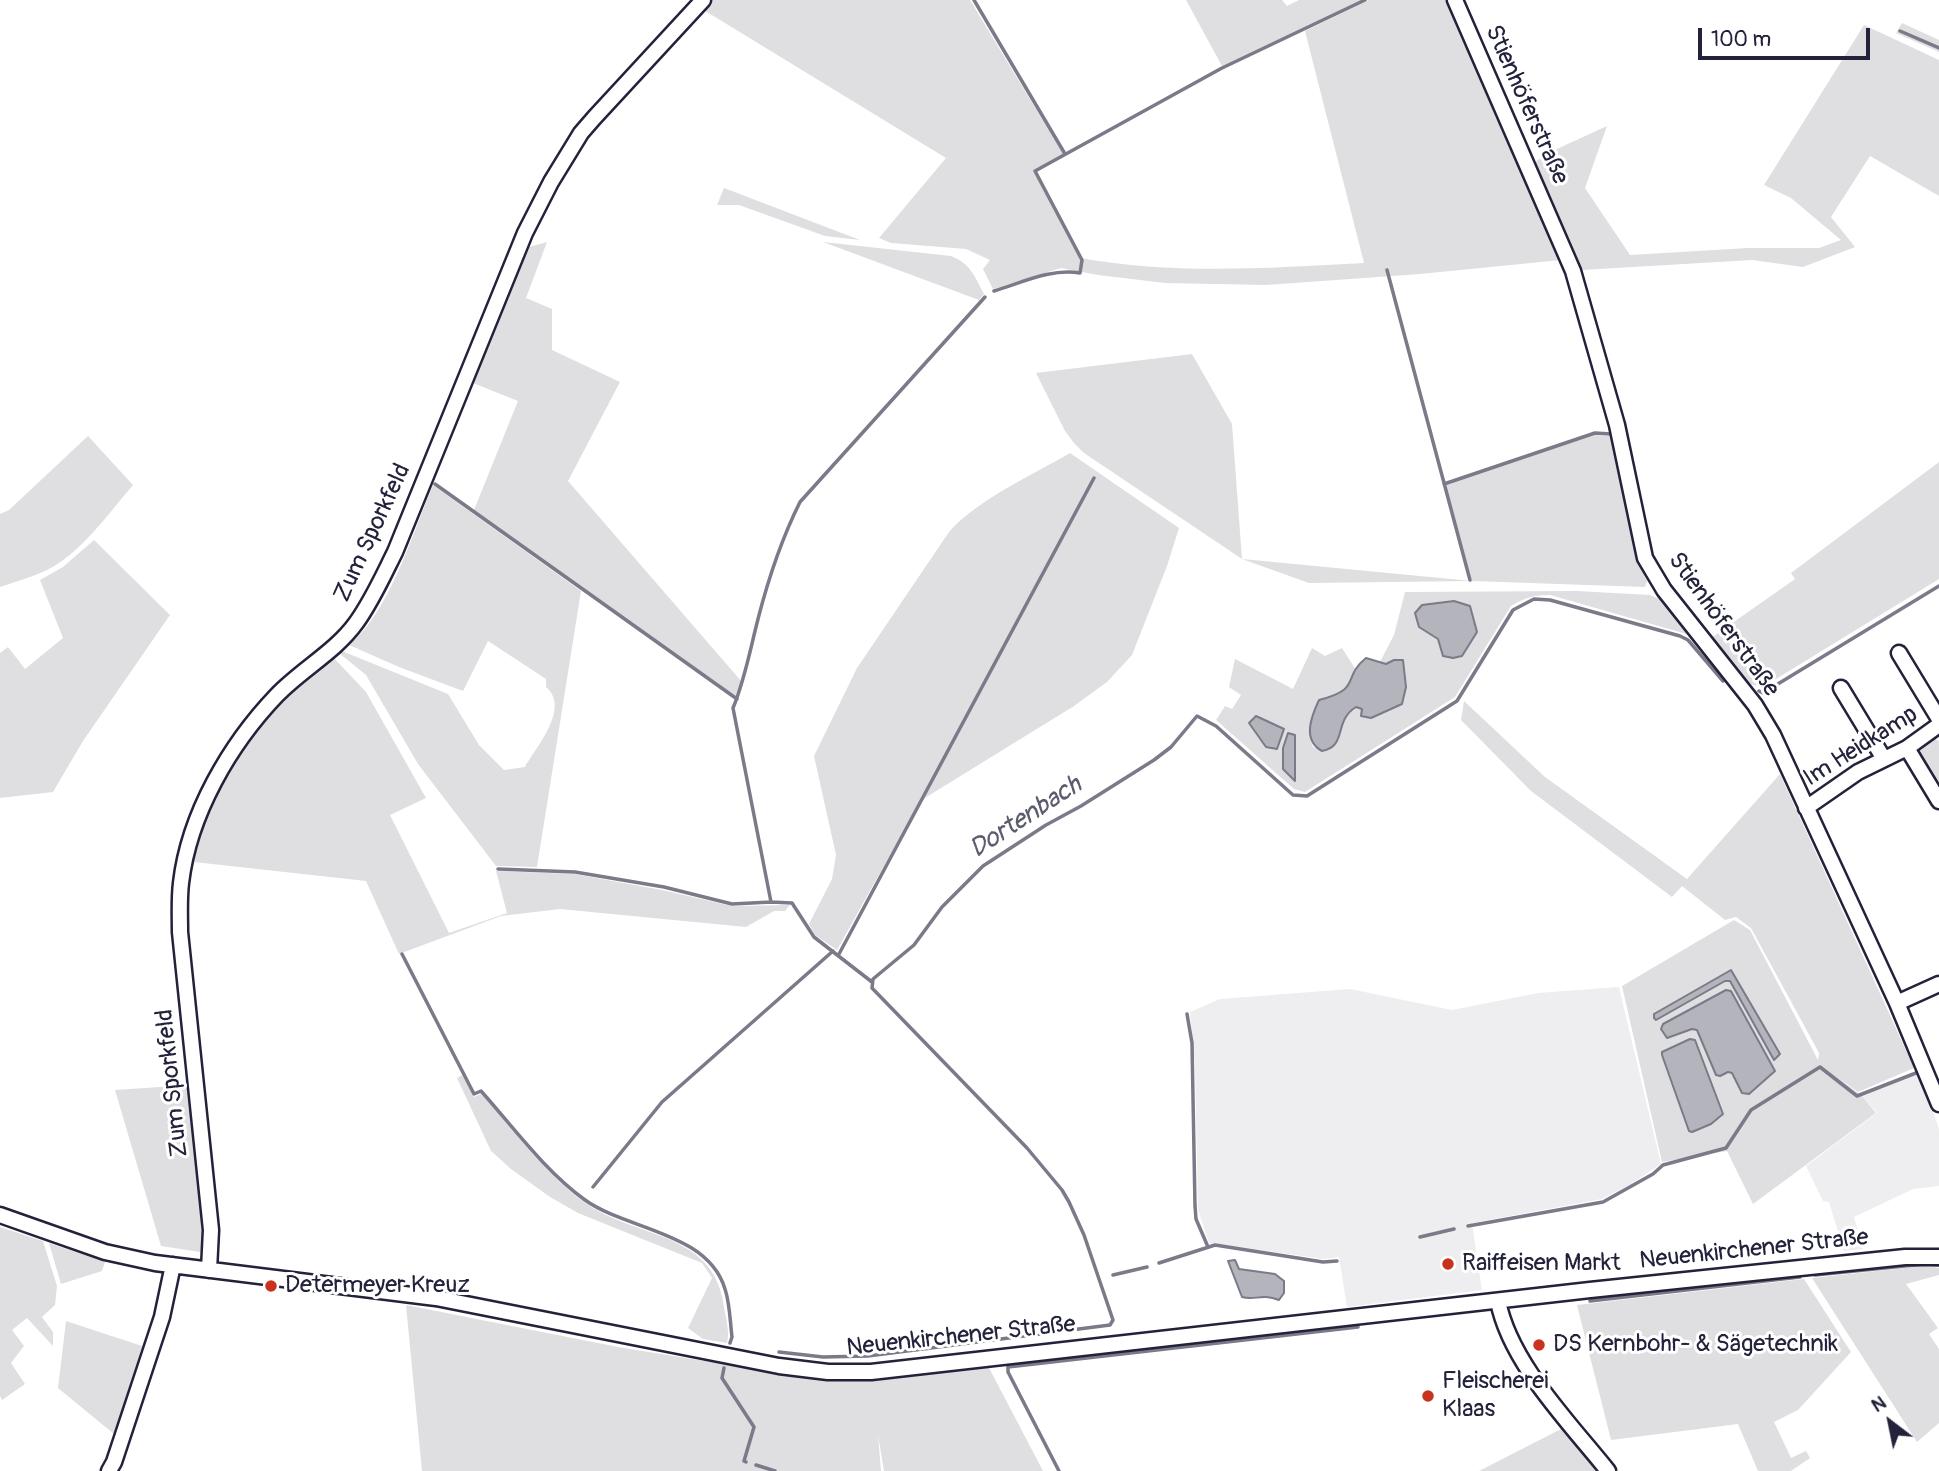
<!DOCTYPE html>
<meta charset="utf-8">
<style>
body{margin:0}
#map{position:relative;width:1939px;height:1471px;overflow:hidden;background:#fff;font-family:Pangolin,sans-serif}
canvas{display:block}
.north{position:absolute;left:1855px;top:1387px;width:70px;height:70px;-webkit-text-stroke:5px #fff;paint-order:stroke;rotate:328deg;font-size:19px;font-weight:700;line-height:28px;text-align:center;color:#22223b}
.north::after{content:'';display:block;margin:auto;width:24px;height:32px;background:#22223b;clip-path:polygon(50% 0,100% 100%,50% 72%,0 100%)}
.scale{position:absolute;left:1698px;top:28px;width:172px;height:32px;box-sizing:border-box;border:4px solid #22223b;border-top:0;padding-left:9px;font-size:21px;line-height:24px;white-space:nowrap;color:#22223b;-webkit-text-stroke:5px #fff;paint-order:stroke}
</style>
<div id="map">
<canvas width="1939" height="1471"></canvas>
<div class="north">N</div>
<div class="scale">100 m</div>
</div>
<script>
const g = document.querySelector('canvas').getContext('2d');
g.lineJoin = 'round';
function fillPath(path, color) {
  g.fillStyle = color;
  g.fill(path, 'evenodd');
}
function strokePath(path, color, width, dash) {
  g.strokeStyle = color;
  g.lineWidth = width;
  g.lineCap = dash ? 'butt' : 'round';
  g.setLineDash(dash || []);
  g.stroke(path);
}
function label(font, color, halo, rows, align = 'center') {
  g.font = font + ' Pangolin,sans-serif';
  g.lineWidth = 6;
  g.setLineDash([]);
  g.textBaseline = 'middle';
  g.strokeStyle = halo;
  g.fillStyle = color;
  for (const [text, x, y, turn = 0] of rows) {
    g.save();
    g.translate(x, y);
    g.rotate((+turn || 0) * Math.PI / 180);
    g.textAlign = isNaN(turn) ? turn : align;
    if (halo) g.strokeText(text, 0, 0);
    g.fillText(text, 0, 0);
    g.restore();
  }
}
fillPath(new Path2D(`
 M 1619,987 L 1661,1164 L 1629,1185 L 1602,1199 L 1472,1223 L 1482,1290 L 1347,1307 L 1339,1257 L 1324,1259 L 1209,1243 L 1198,1210 L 1195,1064 L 1190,1012 L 1220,999 L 1350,989 L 1452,1010 L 1538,993 Z
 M 1919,1074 L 1922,1079 L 1939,1129 L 1939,1186 L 1913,1189 L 1854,1217 L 1863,1249 L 1844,1251 L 1829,1202 L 1823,1201 L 1806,1166 L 1877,1113 L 1862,1096 Z`), '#eeeef1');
fillPath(new Path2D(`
 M 710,0 L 970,0 L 1063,154 L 1033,170 L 1080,258 C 1175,275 1268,268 1364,263 L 1305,31 L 1369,0 L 1445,0 L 1561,260 L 1420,274 L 1266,285 L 1165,283 L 1098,275 L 1061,268 L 993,289 L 983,269 L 990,260 L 966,249 L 891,243 L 879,238 L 946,158 L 702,9 Z
 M 1186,0 L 1282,0 L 1287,6 L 1299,0 L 1361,0 L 1222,66 Z
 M 1902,23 L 1939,40 L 1939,52 L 1896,33 Z
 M 1864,25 L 1939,60 L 1939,196 L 1870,156 L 1831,217 L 1855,247 L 1803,267 L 1752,260 L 1582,270 L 1534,163 L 1546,154 L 1607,126 L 1585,188 L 1630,255 L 1748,248 L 1819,248 L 1841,240 L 1791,198 L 1764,185 Z
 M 724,188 L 860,240 L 825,236 L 739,205 L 717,205 Z
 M 547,242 L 526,298 L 552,309 L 552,350 L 620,382 L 568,481 L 742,682 L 735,696 L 474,510 L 518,401 L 473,383 L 529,247 Z
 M 823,242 L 951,256 C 970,263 975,277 984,294 L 979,300 Z
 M 1192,354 L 1232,424 L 1242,559 L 1472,581 L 1446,485 L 1594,435 L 1611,436 L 1637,561 L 1647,581 L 1645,587 L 1472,581 L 1309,583 L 1242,559 L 1084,453 L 1074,443 L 1065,431 L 1036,373 Z
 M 88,436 L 133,485 C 109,513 80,554 47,570 C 32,577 15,582 0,587 L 0,514 L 9,510 Z
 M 1070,453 L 1179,528 L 1167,566 L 1132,655 L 1107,682 L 1074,706 L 920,801 L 837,950 L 815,935 L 809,924 L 832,879 L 836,855 L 814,756 L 857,668 L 949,532 C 977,500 1032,475 1070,453 Z
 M 1939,462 L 1939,579 L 1763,687 L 1750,684 L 1711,638 L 1795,579 L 1791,573 Z
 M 433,485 L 581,591 L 537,867 L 496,866 L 418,764 L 366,675 L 339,653 L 342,651 L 448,694 L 479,745 L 504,770 L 525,767 C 536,747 571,708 546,687 L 546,679 L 488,641 L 463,691 L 399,667 L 349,645 C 389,613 413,532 433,485 Z
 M 94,540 L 170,615 L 83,741 L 53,792 L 0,798 L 0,653 L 8,647 L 25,669 L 63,638 L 40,580 L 63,567 Z
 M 1577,591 L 1650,595 L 1662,600 L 1690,635 L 1550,595 C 1534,595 1524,598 1511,606 L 1455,697 L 1305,792 L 1294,789 L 1216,720 L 1225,706 L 1232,709 L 1241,695 L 1229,687 L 1235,659 L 1293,689 L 1312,648 L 1325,656 L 1342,648 L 1356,670 L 1348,689 L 1337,695 L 1310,739 L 1313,747 L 1322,751 L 1337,744 C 1339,730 1343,715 1356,707 L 1362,709 L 1394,660 L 1387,664 L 1380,662 L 1394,635 L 1405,592 Z
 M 333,657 L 366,692 L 426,798 L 390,815 L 449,933 L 507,913 L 496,871 L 574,874 L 662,890 L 732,906 L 790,905 L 785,911 L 774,911 L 746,927 L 560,909 L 501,916 L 399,954 L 366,881 L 194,862 C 212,778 266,709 333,657 Z
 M 1464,701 L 1545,777 L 1687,879 L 1780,774 L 1914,1068 L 1858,1092 L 1836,1076 L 1862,1096 L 1876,1113 L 1753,1204 L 1727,1151 L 1662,1162 L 1622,986 L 1734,920 L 1750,930 L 1818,1060 L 1819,1053 L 1751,928 L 1736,917 L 1725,920 L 1682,886 L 1672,897 L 1531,791 L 1461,720 ZM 1733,972 L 1735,988 L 1731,981 L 1725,981 L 1657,1020 L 1654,1018 ZM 1726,990 L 1742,1093 L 1732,1073 L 1716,1075 L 1697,1030 L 1661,1029 L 1663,1024 Z
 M 1934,738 L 1939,741 L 1939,789 L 1918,753 L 1922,746 Z
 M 462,1075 L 474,1097 L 481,1094 C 514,1130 544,1173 584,1202 C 634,1239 715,1230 724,1307 C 726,1319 730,1332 727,1343 L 703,1339 L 688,1328 L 712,1278 L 702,1263 L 578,1213 L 550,1197 L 511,1169 L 491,1151 L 457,1078 Z
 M 190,1085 L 205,1237 L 200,1252 L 161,1246 L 115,1090 Z
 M 0,1227 L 43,1241 L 57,1286 L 55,1305 L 42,1317 L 53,1332 L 53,1346 L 27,1318 L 12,1330 L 24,1346 L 11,1363 L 25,1384 L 2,1400 L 0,1396 Z
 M 49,1243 L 105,1262 L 102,1271 L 61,1284 Z
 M 1924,1266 L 1939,1268 L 1939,1275 L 1906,1284 L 1938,1328 L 1929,1334 L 1939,1349 L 1939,1423 L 1917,1442 L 1812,1278 Z
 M 1804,1279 L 1851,1352 L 1798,1410 L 1774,1422 L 1791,1458 L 1806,1451 L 1810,1458 L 1791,1471 L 1758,1471 L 1738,1424 L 1611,1440 L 1577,1305 Z
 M 406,1305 L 618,1347 L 773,1372 L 828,1378 L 987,1364 L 1043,1471 L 884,1471 L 878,1435 L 881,1471 L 422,1471 Z
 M 66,1321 L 142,1346 L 114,1434 L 58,1388 Z
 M 1563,1428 L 1597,1471 L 1479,1471 Z`), '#dfdfe2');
const water = new Path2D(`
 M 1454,601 L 1470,606 L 1477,632 L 1462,656 L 1453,658 L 1443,656 L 1438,639 L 1419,627 L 1415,613 L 1422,605 Z
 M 1366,658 L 1386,664 L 1394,660 L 1403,660 L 1406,687 L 1402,704 L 1371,718 L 1361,716 L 1362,709 L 1356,707 C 1333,721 1348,746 1322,751 C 1302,740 1311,717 1319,700 C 1363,689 1341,678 1366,658 Z
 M 1256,716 L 1284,729 L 1277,749 L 1266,747 L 1249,723 Z
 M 1288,733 L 1295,735 L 1295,781 L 1283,769 L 1283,748 Z
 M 1731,970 L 1780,1054 L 1774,1060 L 1730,981 L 1725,981 L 1656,1020 L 1654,1018 L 1654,1014 Z
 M 1726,990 L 1731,991 L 1775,1071 L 1749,1094 L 1742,1093 L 1732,1073 L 1728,1072 L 1720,1076 L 1716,1075 L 1697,1030 L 1692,1029 L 1667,1038 L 1661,1029 L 1663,1024 Z
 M 1690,1039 L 1695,1040 L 1723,1114 L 1711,1124 L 1692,1132 L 1689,1131 L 1662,1055 L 1662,1052 Z
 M 1235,1260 L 1239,1269 L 1275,1274 L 1284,1281 L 1284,1293 L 1279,1300 C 1261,1293 1255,1301 1242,1297 L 1228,1261 Z`);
fillPath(water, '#b4b4bc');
strokePath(water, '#7a7a88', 2);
strokePath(new Path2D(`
 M 974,0 L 1065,154
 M 1900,31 L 1939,48
 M 1387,270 L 1470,580
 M 994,291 C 1021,283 1051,268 1080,273 L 1082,260 L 1035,171 L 1222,68 L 1365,0
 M 435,484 L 737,699
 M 1444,484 L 1595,433 L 1611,434
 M 1759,691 L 1763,693 L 1939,586
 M 498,869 L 575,872 L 664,887 L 732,904 L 771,902
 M 402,954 L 474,1094 L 481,1091 C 514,1128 545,1171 585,1200 C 627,1230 708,1232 725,1289 C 730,1304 730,1321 732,1337 L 730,1343
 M 839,954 L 1094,478
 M 872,982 L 814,937 L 792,903 L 771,902 L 733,708 C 745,679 750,650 758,619 C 768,580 782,538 800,502 L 985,297
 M 1187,1014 L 1192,1043 L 1195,1206 L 1196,1219 L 1208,1247
 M 593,1187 L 662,1102 L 833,951
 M 1468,1226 L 1603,1202 L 1653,1174 L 1663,1165 L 1726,1148 L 1751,1110 L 1820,1067 L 1857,1096 L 1916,1073
 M 1420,1237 L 1454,1229
 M 1159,1263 L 1215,1245 L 1323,1262 L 1337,1261
 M 1113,1275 L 1147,1267
 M 1815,1275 L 1925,1264 L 1939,1265
 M 1590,1301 L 1800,1277
 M 779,1352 L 823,1357 L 868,1356 L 1110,1325 L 1113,1320 L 1084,1235 L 1069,1202 L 1062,1190 L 1027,1148 L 872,988 L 873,979 L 914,945 L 942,907 L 983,866 L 1046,825 L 1081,806 L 1154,760 L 1171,747 L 1197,716 L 1216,726 L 1293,795 L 1307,796 L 1457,701 L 1513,610 L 1534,599 L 1550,600 L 1680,636 L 1688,640 L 1723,681
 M 1008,1364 L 1008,1372 L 1059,1471
 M 1008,1367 L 1358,1327
 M 724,1368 L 722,1378 L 754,1427 L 744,1461 L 746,1462
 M 756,1465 L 775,1471`), '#7a7a88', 3.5);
const minor = new Path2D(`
 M 1455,0 L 1573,271 L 1617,425 L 1645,558 L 1664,590 L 1755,705 L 1773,735 L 1897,1003 L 1939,1104
 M 1899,653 L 1939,719
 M 1841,688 L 1884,759
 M 1907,748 L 1939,801
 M 1806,808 L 1858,772 L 1907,748 L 1939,725
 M 1897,1003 L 1939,984
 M 0,1215 L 105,1252 L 155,1263 L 436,1298 L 779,1366 L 828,1372 L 871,1372 L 1590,1290 L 1905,1257 L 1939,1257
 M 209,1270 L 211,1230 L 180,932 C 180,916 179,900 181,883 C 189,814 230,744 277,695 C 302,669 335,652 356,623 C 372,601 383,576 395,552 L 525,233 L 551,182 L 581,133 L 594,118 L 703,0
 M 1498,1301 C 1510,1363 1569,1422 1608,1471
 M 109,1471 L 114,1462 L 162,1317 L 173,1265`);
strokePath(minor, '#22223b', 19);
strokePath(minor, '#fff', 14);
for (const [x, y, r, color] of [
 [1448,1264,7,"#c8321e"],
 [271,1286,7,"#c8321e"],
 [1539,1345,7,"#c8321e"],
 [1428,1396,7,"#c8321e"]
]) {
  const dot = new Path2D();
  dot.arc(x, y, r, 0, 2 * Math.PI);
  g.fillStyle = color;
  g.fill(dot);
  strokePath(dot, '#fff', 2.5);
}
label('24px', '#22223b', '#fff', [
 ["Stienhöferstraße",1526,105,66],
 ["Zum Sporkfeld",373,533,-65],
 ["Stienhöferstraße",1723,625,54],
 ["Im Heidkamp",1861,747,-32],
 ["Zum Sporkfeld",173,1083,-96],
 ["Neuenkirchener Straße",1754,1250,-6],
 ["Neuenkirchener Straße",961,1337,-6]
]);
label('24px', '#22223b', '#fff', [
 ["Raiffeisen Markt",1462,1264],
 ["Determeyer Kreuz",285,1286],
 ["DS Kernbohr- & Sägetechnik",1553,1345],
 ["Fleischerei",1442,1382],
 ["Klaas",1442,1410]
], 'left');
label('italic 26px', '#5c5c6f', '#fff', [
 ["Dortenbach",1026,818,-33]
]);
</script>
